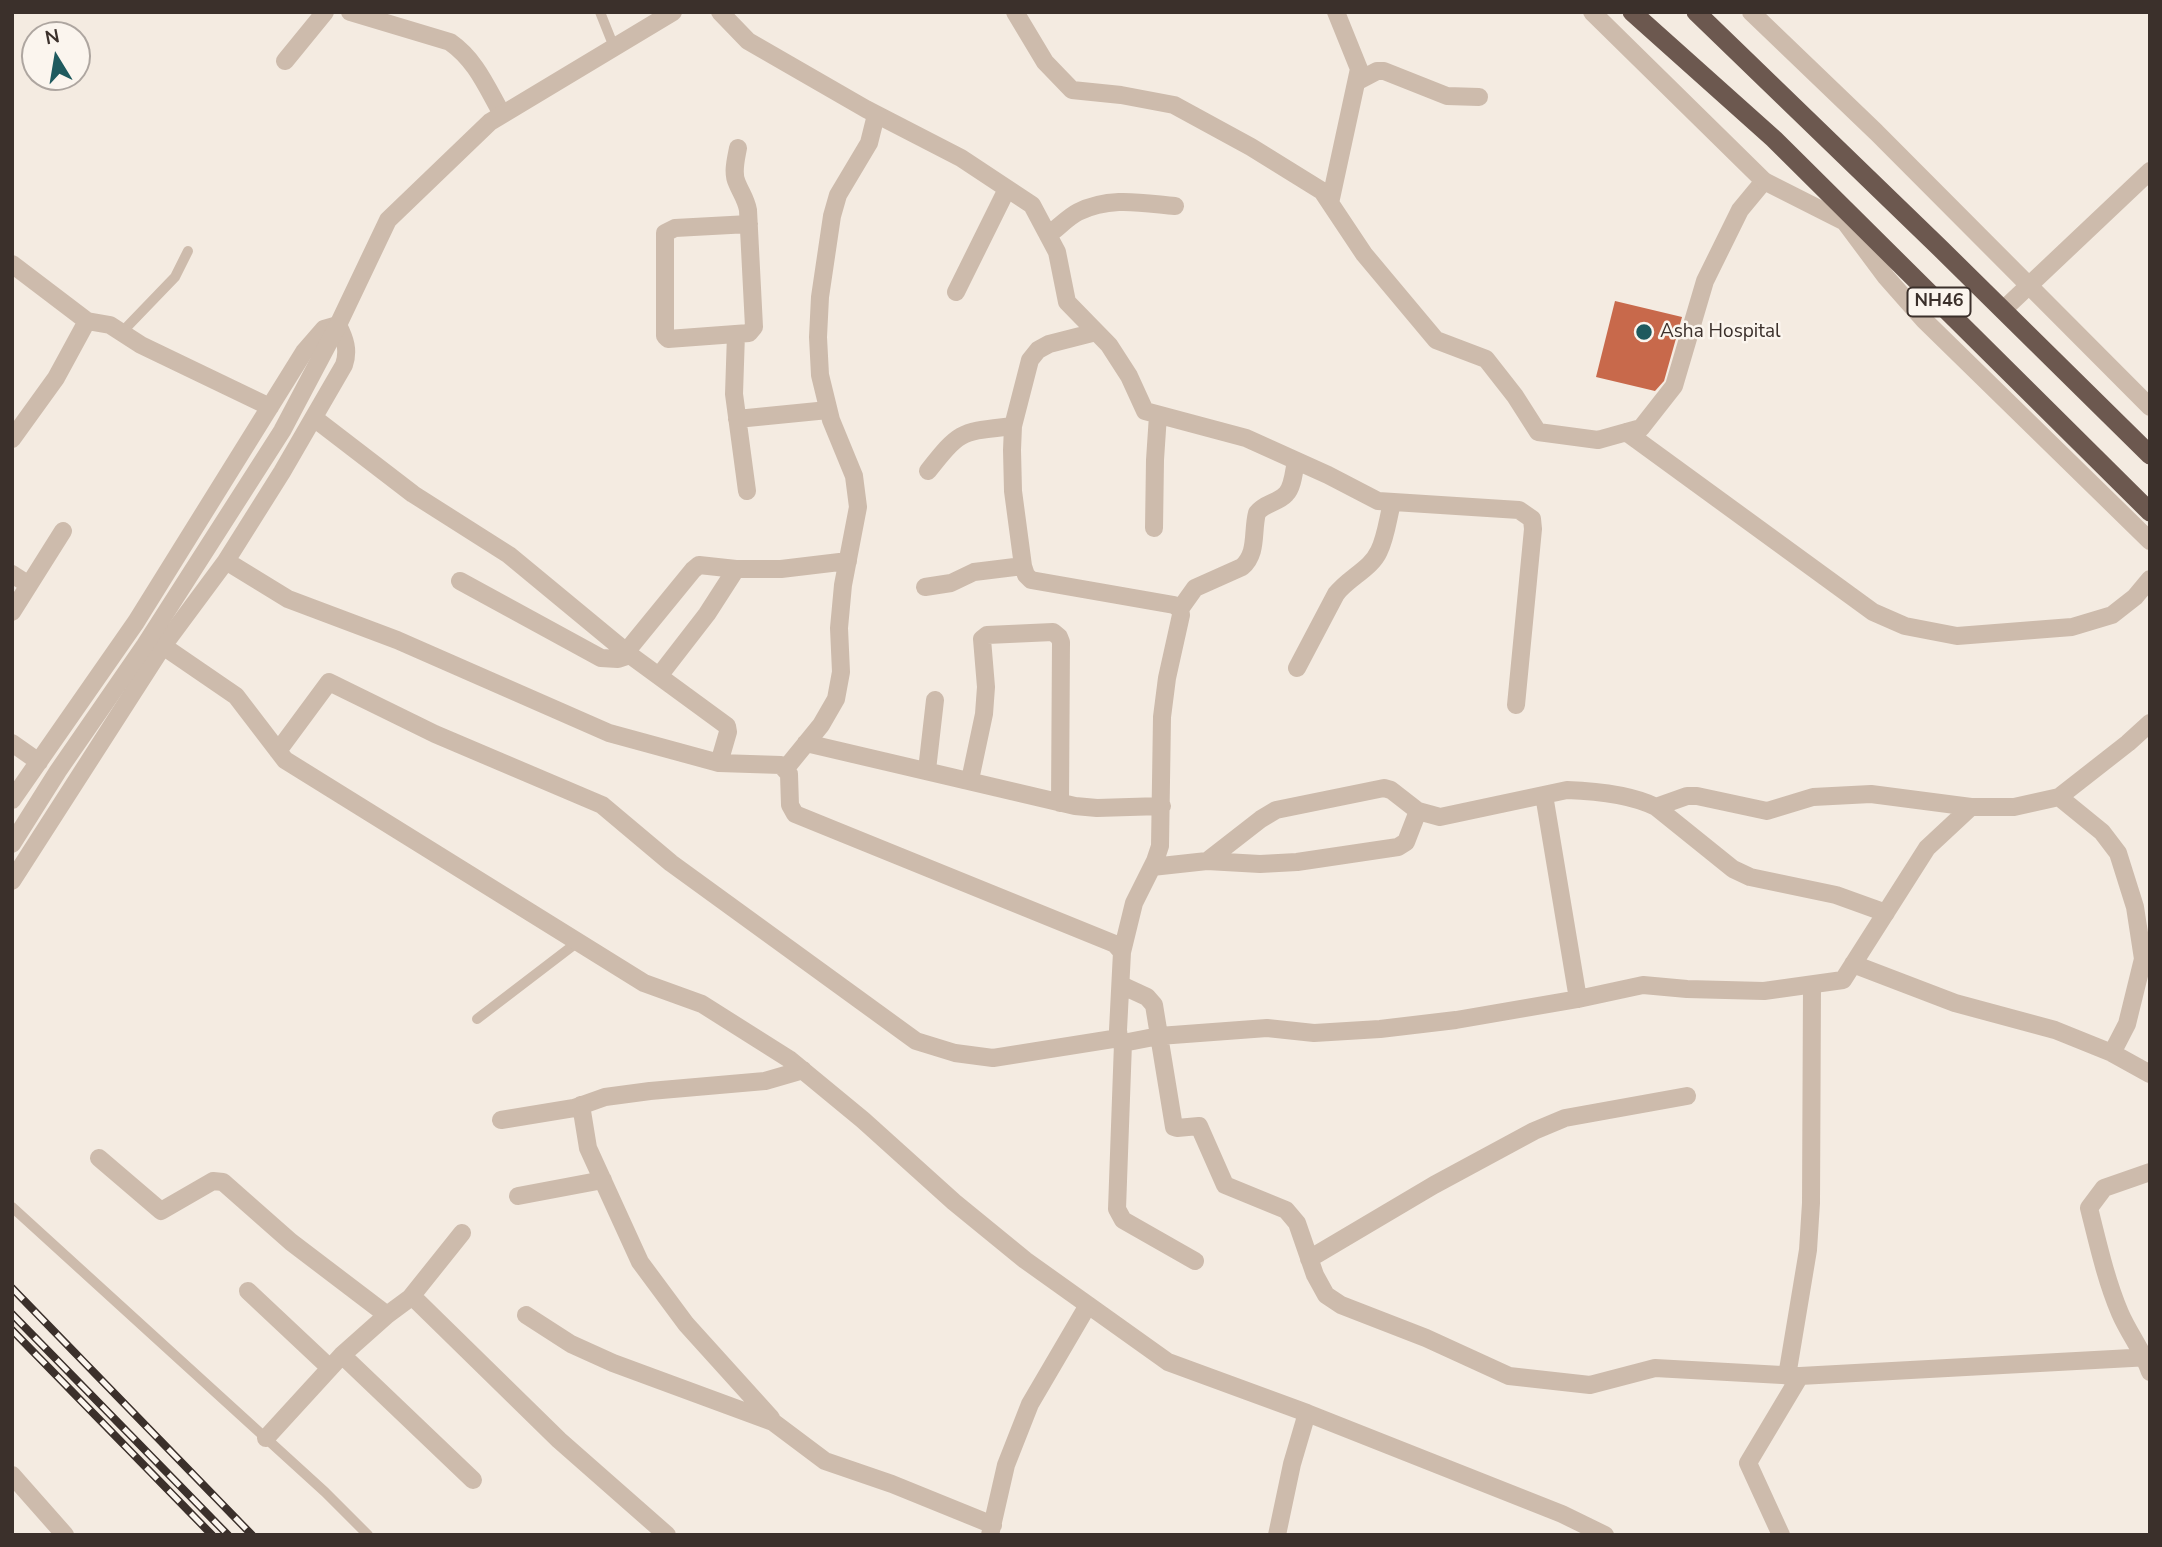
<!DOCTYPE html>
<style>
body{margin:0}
#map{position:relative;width:2162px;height:1547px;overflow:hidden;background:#f4ebe1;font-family:"Nunito Sans",sans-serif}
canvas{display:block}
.frame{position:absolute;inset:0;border:14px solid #3b302b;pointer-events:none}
.north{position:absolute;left:21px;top:21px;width:70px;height:70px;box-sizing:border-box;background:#fbf5ee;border:2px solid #aea6a0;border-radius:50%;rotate:349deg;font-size:19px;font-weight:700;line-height:28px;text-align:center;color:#3b302b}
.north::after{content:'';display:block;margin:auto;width:24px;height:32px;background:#1f5a5e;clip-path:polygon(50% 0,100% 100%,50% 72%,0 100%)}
</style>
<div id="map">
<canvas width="2162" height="1547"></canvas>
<div class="frame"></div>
<div class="north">N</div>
</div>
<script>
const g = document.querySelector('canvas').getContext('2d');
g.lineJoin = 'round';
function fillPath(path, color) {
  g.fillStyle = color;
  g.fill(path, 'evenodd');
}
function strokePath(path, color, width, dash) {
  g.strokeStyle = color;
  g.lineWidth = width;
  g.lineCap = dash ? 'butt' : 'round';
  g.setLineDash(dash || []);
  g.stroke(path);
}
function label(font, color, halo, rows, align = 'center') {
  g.font = font + ' "Nunito Sans",sans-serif';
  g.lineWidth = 5;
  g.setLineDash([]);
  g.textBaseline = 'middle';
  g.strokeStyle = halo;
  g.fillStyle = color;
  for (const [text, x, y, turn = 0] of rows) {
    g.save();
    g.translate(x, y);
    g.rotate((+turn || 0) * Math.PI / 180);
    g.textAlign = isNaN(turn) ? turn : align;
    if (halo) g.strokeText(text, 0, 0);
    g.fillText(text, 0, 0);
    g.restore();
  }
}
fillPath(new Path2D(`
 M 1615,301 L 1682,317 L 1664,381 L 1655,391 L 1596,377 Z`), '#c8694b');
strokePath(new Path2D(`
 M 600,12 L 614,47
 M 122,332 L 175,277 L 188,251
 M 477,1019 L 579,941
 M 12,1207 L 325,1492 L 368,1535`), '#cdbbac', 10);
strokePath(new Path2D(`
 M 350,12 L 450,42 C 476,60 487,88 502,114
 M 720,12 L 748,41 L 866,109 L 961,158 L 1032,205 L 1057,252 L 1067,302 L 1109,345 L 1129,376 L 1145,411 L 1246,438 L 1328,475 L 1378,501 L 1519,510 L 1532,519 L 1533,529 L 1516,705
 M 1015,12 L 1045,62 L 1072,90 L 1121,95 L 1174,105 L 1251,147 L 1322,191 L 1364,254 L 1436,340 L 1486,359 L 1515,396 L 1538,432 L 1598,440 L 1641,428 L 1674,386 L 1705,281 L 1740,210 L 1764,181
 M 285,61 L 325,12
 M 1358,81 L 1377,71 L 1384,71 L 1447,96 L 1479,97
 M 738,148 C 736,159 732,173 737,183 C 741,193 746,199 748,210 L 754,327 L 749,333 L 668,339 L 665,336 L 665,233 L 675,228 L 749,224
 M 1330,203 L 1359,69 L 1336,12
 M 1048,235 C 1058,228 1068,217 1078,212 C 1110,196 1142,203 1175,206
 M 12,264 L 87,321 L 110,325 L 141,345 L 270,407
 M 956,292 L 1007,189
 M 2003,310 L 2150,171
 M 1096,332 L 1049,344 L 1038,350 L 1030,360 L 1013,426 L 1012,450 L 1013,491 L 1023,566 L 1026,575 L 1031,580 L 1174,605 L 1180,609 L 1181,615 L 1167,678 L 1162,717 L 1160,846 L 1155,861 L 1134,903 L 1122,952
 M 736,334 L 734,394 L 747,491
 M 314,418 L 413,494 L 509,555 L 630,655 L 727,726 L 728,732 L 719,763
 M 737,419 L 828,410
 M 1626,432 L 1873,612 L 1905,626 L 1957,636 L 2072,627 L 2112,615 L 2135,597 L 2150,579
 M 12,439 L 56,378 L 87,321
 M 928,471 C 961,429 961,432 1013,426
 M 1154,528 L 1155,460 L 1158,415
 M 226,561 L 288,599 L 397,640 L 609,733 L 719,763 L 781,765 L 789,774 L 790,805 L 795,814 L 1115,944 L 1122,952 L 1118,1030 L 1119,1038 L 1123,1043 L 1159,1036 L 1267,1028 L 1314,1033 L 1380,1029 L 1456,1020 L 1578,999 L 1643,985 L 1687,989 L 1764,991 L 1843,980 L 1927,848 L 1971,807 L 2014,807 L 2059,797 L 2128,743 L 2150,723
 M 12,574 L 29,585
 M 460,581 L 601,658 L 618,659 L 630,655
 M 925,587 L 951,583 L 974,572 L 1023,566
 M 1180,609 L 1195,588 L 1242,567 C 1258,553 1252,532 1257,513 C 1264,503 1278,503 1286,494 C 1293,487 1294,470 1296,461
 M 12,612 L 63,531
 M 163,646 L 236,696 L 285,760 L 644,983 L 702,1004 L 789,1059 L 863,1120 L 954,1202 L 1025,1260 L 1168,1362 L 1307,1413 L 1562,1514 L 1605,1535
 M 626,652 L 693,570 L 699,565 L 736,569 L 781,569 L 848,561
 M 1297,668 L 1336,594 C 1348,578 1371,569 1379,551 C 1386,537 1388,518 1392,503
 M 659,676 L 707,614 L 736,569
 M 12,743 L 39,762
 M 806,743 L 1075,806 L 1097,808 L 1162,806
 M 278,751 L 329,682 L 435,734 L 602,805 L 671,863 L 916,1041 L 955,1053 L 993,1058 L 1119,1038
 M 786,768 L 821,725 L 836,699 L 841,672 L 839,628 L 843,585 L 858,507 L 854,476 L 831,420 L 820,375 L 818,337 L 820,297 L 832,216 L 838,195 L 869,143 L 876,115
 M 927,770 L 935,700
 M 970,780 L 984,714 L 986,687 L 982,639 L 987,635 L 1053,632 L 1059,637 L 1061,642 L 1060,803
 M 1544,795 L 1578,999
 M 2059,797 L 2102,832 L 2118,853 L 2135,907 L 2143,959 L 2127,1024 L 2112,1053
 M 12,800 L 136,622 L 304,352 L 324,329 L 338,325 C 345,339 349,350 344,365 L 282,472 L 226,561 L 163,646 L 12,881
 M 1656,807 L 1687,796 L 1697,796 L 1767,811 L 1813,797 L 1871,794 L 1971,807
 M 1207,861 L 1260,864 L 1297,862 L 1398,847 L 1406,842 L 1418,811
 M 1152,867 L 1207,861 L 1261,819 L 1276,810 L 1384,788 L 1391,790 L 1418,811 L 1440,817 L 1567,790 C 1595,791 1630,794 1656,807 L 1733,869 L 1750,877 L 1836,895 L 1886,913
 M 1853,964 L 1955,1003 L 2055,1030 L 2112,1053 L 2150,1074
 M 1121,985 L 1147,997 L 1154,1005 L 1174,1127 L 1177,1128 L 1199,1126 L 1225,1185 L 1286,1210 L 1297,1223 L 1315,1275 L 1326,1295 L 1341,1305 L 1426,1338 L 1509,1376 L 1590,1385 L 1655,1368 L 1800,1376
 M 1123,1043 L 1117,1209 L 1123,1220 L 1195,1261
 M 581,1105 L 588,1148 L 640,1262 L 686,1324 L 771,1418
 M 501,1120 L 574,1108 L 605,1097 L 650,1091 L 765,1081 L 803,1070
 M 99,1158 L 161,1211 L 213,1181 L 223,1182 L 291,1242 L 387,1315
 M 2150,1172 L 2104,1188 L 2089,1208 C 2098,1244 2106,1280 2120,1313 C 2129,1334 2143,1351 2150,1372
 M 518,1196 L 603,1180
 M 1309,1259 L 1434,1185 L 1534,1131 L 1565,1118 L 1687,1096
 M 248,1291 L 330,1368
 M 410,1298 L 462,1233
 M 526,1315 L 571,1344 L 613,1363 L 773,1422 L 825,1461 L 892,1484 L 993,1525
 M 342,1355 L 473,1480
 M 1787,1376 L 1808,1250 L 1811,1203 L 1812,985
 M 266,1438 L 342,1355 L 387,1315 L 410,1298 L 416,1300 L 559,1440 L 667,1535
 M 990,1535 L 1006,1465 L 1030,1404 L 1088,1305
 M 1277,1535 L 1292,1464 L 1307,1413
 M 1781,1535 L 1748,1463 L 1800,1376 L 2150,1357`), '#cdbbac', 18);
strokePath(new Path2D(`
 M 1592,12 L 1764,181 L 1855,227
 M 1751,12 L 1876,132 L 2150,407
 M 1845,222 L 1886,277 L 1924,320 L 2150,541
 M 12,844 L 58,771 L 145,645 L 282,431 L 338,325 L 388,220 L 490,122 L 673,12
 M 12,1475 L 65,1535`), '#cdbbac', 18);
strokePath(new Path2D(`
 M 1632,12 L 1774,139 L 2150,512
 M 1696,12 L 1940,248 L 2150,455`), '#6c584f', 19);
const rail = new Path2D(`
 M 12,1288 L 252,1535
 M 12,1314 L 228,1535
 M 12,1330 L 212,1535`);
strokePath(rail, '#3b302b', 8);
strokePath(rail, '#fbf5ee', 5, [16]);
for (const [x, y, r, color] of [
 [1644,332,9,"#1f5a5e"]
]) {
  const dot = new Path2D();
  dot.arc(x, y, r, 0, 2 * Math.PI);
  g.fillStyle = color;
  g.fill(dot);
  strokePath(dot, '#fbf5ee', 2.5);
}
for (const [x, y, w] of [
 [1939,302,63]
]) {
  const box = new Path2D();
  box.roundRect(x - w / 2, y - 14.5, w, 29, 5);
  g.fillStyle = '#fbf5ee';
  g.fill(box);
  strokePath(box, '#3b302b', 2);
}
label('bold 18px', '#3b302b', null, [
 ["NH46",1939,302]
]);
label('19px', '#3b302b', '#fbf5ee', [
 ["Asha Hospital",1660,332]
], 'left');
</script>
